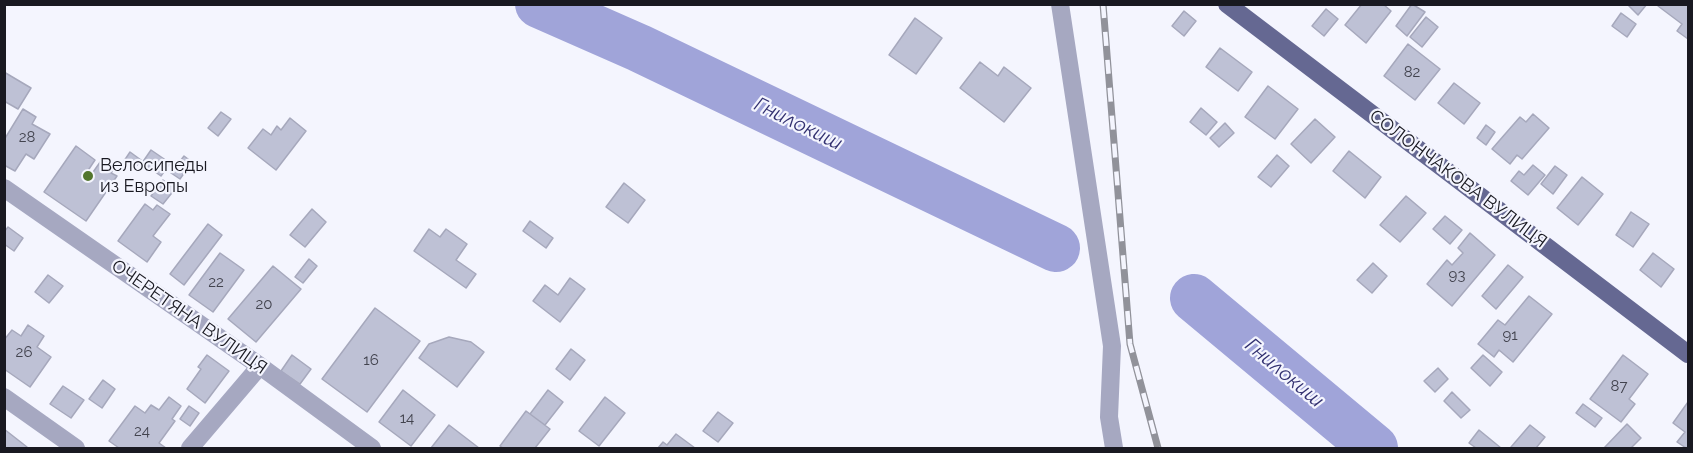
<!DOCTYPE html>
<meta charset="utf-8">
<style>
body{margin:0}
#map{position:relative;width:1693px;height:453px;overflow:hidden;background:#f4f5fe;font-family:Raleway,sans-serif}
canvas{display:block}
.frame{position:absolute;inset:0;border:6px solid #191921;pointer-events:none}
</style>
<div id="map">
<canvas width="1693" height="453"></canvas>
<div class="frame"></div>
</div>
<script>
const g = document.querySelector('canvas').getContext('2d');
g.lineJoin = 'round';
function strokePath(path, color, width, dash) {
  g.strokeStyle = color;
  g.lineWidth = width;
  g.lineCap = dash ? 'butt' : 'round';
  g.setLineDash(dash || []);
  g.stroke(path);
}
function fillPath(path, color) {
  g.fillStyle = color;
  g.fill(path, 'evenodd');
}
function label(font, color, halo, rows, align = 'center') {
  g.font = font + ' Raleway,sans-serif';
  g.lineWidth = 4.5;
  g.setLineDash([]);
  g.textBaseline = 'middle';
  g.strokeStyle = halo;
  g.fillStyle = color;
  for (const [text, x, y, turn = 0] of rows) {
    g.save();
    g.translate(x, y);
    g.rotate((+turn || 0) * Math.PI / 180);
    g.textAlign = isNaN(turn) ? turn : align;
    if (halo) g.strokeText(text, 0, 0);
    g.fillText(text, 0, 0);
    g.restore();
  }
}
strokePath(new Path2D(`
 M 539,4 L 639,48 L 1056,248
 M 1194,298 L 1374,448`), '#a0a4d9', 48);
const building = new Path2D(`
 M 1362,4 L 1383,4 L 1391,11 L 1366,43 L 1345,25 Z
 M 1412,4 L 1425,12 L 1407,36 L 1396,26 Z
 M 1627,4 L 1647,4 L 1638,15 Z
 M 1660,4 L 1688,4 L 1688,39 L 1677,31 L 1682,24 L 1658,6 Z
 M 1326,9 L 1338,19 L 1324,36 L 1312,26 Z
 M 1184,11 L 1196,21 L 1184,36 L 1172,26 Z
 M 1621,13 L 1636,24 L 1627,37 L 1612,26 Z
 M 1426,17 L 1438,27 L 1422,47 L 1410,37 Z
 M 915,18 L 942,38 L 916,74 L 889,55 Z
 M 1408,44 L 1440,69 L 1415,100 L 1384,76 Z
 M 1220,48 L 1252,72 L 1238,91 L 1206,67 Z
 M 980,62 L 998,76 L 1004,67 L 1031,88 L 1004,122 L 960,88 Z
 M 4,72 L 31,88 L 18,109 L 4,101 Z
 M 1454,83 L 1480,103 L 1464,124 L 1438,103 Z
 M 1268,86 L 1298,109 L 1275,139 L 1245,117 Z
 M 1201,108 L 1217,122 L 1206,135 L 1190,122 Z
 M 23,109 L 36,117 L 32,124 L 50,134 L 34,159 L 26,154 L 15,171 L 4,165 L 4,140 Z
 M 221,112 L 231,119 L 218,136 L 208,128 Z
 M 1533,114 L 1549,128 L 1522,159 L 1517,155 L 1510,164 L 1492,149 L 1520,117 L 1526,122 Z
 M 290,118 L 306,131 L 276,170 L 248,148 L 263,129 L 271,135 L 277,126 L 281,130 Z
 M 1315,119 L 1335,137 L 1311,163 L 1291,144 Z
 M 1225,123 L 1234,133 L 1219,147 L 1210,138 Z
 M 1486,125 L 1495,132 L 1486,145 L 1477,138 Z
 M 76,146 L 95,160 L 87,172 L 91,175 L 103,158 L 116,166 L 111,173 L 117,176 L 86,221 L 44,192 Z
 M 151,150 L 170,163 L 161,176 L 142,163 Z
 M 1349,151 L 1381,177 L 1365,198 L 1333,171 Z
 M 130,152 L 141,160 L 134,169 L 124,161 Z
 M 1277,155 L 1289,166 L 1271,187 L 1258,177 Z
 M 184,156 L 192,162 L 180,179 L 171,173 Z
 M 1533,165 L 1545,175 L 1528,195 L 1511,181 L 1519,171 L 1524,175 Z
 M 1555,166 L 1567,175 L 1553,194 L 1541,184 Z
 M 1582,177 L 1603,194 L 1578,225 L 1557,208 Z
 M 163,180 L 175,189 L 163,204 L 151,196 Z
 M 624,183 L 645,200 L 628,223 L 606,207 Z
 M 1406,196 L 1426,213 L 1400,242 L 1380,225 Z
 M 145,204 L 153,210 L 157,205 L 170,214 L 153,236 L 161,242 L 147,262 L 118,241 Z
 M 312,209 L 326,222 L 305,247 L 290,235 Z
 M 1631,212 L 1649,224 L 1633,247 L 1616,235 Z
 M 1445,216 L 1462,230 L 1450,244 L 1433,229 Z
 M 530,221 L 553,238 L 546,248 L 523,231 Z
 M 208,224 L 222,235 L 184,285 L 170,274 Z
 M 8,227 L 23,238 L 14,251 L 4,244 L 4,232 Z
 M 429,229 L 440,237 L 446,229 L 467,244 L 456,260 L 476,274 L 466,288 L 414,251 Z
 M 1470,233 L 1495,255 L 1452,306 L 1427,284 L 1447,260 L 1452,265 L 1463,253 L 1458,248 Z
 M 220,253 L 244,270 L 213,312 L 189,295 Z
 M 1653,253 L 1674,269 L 1661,287 L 1640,270 Z
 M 309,259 L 317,266 L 303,283 L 295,277 Z
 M 1373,263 L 1387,276 L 1372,293 L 1357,280 Z
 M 1508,265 L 1523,277 L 1496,309 L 1482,296 Z
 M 273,266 L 301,289 L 256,342 L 228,319 Z
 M 48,275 L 63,286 L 49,303 L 35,292 Z
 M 570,278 L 585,289 L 560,322 L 533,301 L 545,285 L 558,295 Z
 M 1529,296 L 1552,314 L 1513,362 L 1499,350 L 1494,357 L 1478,344 L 1498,320 L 1505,325 Z
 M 375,308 L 420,341 L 367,412 L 322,379 Z
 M 28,325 L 44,336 L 37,347 L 51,357 L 30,387 L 4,369 L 4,340 L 12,330 L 21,336 Z
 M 449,337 L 471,342 L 484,352 L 457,387 L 419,358 L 429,344 Z
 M 571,349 L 585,360 L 570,380 L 556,369 Z
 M 207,355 L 229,371 L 205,403 L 187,389 L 201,369 L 198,367 Z
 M 292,355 L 311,369 L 300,384 L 281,371 Z
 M 1483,355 L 1502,372 L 1490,386 L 1471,368 Z
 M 1623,355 L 1648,374 L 1629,399 L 1635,404 L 1621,422 L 1590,399 Z
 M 1438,368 L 1448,379 L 1435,392 L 1424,381 Z
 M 103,380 L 115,389 L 102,408 L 89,399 Z
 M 63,386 L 84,400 L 71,418 L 50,404 Z
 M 403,390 L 435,415 L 411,446 L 379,422 Z
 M 548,390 L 563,402 L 545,425 L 530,414 Z
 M 1452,392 L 1470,410 L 1461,418 L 1444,401 Z
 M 169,397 L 181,406 L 172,419 L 175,421 L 159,443 L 166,448 L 119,448 L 109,441 L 135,406 L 145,413 L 151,405 L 159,410 Z
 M 605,397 L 625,413 L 599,446 L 579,431 Z
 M 1688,402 L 1688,448 L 1686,448 L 1677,442 L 1685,432 L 1673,423 Z
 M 1583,404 L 1602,418 L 1595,427 L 1576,413 Z
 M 189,406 L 199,413 L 190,426 L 180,419 Z
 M 526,411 L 550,429 L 535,448 L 503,448 L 500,446 Z
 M 718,412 L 733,423 L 718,442 L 703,431 Z
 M 1627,424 L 1641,438 L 1631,448 L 1604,448 Z
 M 449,425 L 479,448 L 431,448 Z
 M 1530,425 L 1545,437 L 1536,448 L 1512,448 L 1511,447 Z
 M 4,429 L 27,447 L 26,448 L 4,448 Z
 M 1479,430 L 1501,448 L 1476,448 L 1469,443 Z
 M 676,434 L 695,448 L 658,448 L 663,442 L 667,445 Z`);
fillPath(building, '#bec1d5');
strokePath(building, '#a6a8bc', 1.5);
strokePath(new Path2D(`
 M 1060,4 L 1112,346 L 1109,417 L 1114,448
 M 4,188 L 260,366 L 372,448
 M 4,397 L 76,448
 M 190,448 L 260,366`), '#a6a8c1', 18);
strokePath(new Path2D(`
 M 1227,4 L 1688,354`), '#656892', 18);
const rail = new Path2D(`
 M 1103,4 L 1130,344 L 1158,448`);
strokePath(rail, '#91929a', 7);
strokePath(rail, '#f4f5fe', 4.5, [14]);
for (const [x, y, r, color] of [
 [88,176,6,"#52752d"]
]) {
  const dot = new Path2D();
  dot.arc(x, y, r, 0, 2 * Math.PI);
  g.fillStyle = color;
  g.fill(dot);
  strokePath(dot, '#f4f5fe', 2);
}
label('15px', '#42434e', null, [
 ["82",1412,72],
 ["28",27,137],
 ["93",1457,275],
 ["22",216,282],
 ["20",264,304],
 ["91",1510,335],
 ["26",24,352],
 ["16",371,360],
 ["87",1619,386],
 ["14",407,418],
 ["24",142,431]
]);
label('18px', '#191921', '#f4f5fe', [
 ["Велосипеды",100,166],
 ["из Европы",100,187]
], 'left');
label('18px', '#191921', '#f4f5fe', [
 ["СОЛОНЧАКОВА ВУЛИЦЯ",1458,179,37],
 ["ОЧЕРЕТЯНА ВУЛИЦЯ",189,317,35]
]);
label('italic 20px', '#323070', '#f4f5fe', [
 ["Гнилокиш",798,124,26],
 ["Гнилокиш",1284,373,40]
]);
</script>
